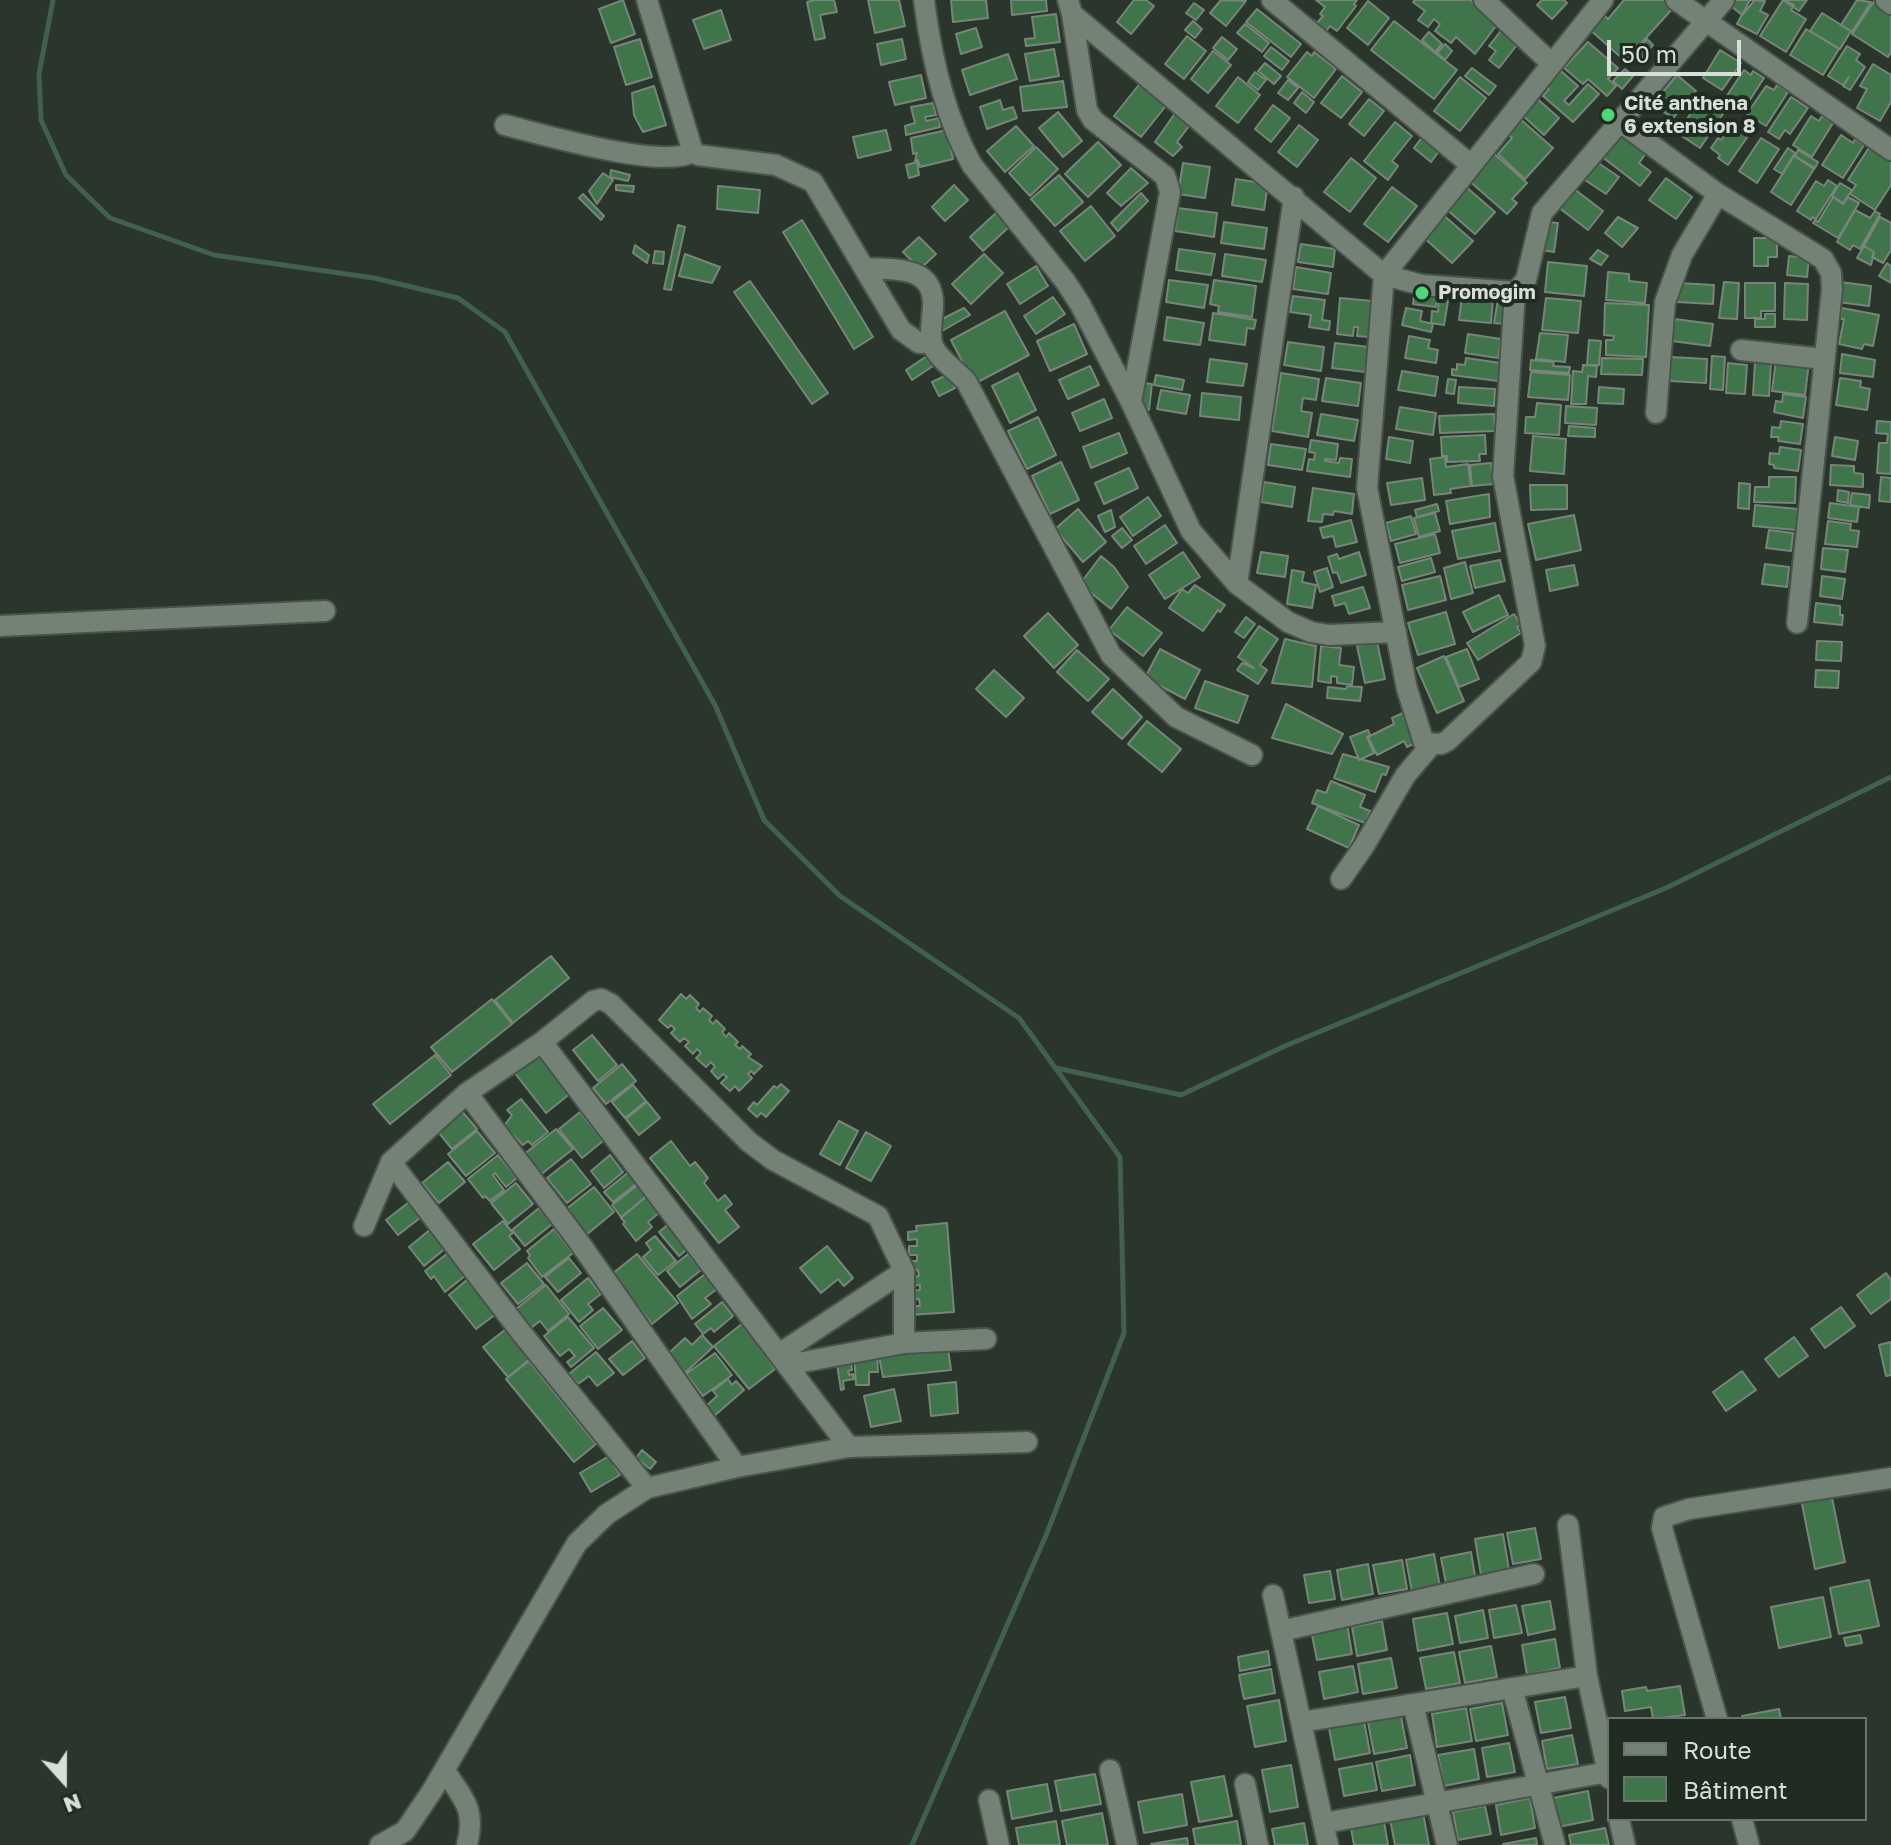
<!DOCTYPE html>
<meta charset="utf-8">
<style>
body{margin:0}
#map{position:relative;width:1891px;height:1845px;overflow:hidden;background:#2a362c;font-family:"Golos Text",sans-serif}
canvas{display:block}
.legend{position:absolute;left:1607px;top:1717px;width:260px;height:104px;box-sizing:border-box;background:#202c22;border:2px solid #6a746b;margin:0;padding:10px 14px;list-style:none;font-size:24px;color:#d8dfd9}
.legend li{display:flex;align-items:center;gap:16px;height:40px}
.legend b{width:40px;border:2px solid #6a746b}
.north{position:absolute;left:24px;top:1741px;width:80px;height:80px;-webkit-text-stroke:6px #202c22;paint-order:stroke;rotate:159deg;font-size:22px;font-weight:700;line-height:32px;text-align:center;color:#d8dfd9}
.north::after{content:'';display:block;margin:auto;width:28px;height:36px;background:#d8dfd9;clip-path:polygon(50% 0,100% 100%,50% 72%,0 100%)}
.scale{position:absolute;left:1607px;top:40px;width:134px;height:36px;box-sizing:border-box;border:4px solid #d8dfd9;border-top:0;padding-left:10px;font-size:24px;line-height:28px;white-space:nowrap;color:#d8dfd9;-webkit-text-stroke:6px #202c22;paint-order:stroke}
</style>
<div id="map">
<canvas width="1891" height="1845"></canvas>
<ul class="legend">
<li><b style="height:10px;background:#748175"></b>Route</li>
<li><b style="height:22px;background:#40744b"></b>Bâtiment</li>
</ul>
<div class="north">N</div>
<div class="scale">50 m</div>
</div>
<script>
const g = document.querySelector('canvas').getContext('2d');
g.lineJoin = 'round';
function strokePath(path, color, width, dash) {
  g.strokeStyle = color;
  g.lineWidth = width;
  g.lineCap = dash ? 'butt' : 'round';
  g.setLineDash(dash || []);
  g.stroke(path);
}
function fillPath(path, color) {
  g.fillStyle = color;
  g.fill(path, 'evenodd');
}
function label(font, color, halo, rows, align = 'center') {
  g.font = font + ' "Golos Text",sans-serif';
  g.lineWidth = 8;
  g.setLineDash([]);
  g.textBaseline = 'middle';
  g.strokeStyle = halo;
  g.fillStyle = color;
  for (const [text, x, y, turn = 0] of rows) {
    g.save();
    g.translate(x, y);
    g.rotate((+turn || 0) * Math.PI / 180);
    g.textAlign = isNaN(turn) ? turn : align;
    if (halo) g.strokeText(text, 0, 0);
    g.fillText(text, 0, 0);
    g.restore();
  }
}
strokePath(new Path2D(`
 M 53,0 L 39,74 L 41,120 L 66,175 L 110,218 L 214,255 L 374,278 L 458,298 L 505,332 L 715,705 L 764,820 L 840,896 L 1019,1018 L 1120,1157 L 1124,1333 L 1047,1533 L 912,1845
 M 1056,1068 L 1181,1095 L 1285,1046 L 1666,888 L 1891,777`), '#42614c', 5);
const building = new Path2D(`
 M 623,0 L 635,34 L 611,43 L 599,9 Z
 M 814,0 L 834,0 L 837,12 L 820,15 L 825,38 L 815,40 L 807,2 Z
 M 868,0 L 899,0 L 905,26 L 875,33 Z
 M 951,0 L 986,0 L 988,18 L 953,22 Z
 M 1011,0 L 1046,0 L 1047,11 L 1012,15 Z
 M 1134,0 L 1146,0 L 1154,6 L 1131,34 L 1117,22 Z
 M 1221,0 L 1246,1 L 1226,26 L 1210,13 Z
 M 1316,0 L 1357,0 L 1354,4 L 1356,6 L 1337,31 L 1330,26 L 1323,35 L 1310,25 L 1314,20 L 1317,23 L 1323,16 L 1320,14 L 1325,7 Z
 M 1415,0 L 1470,0 L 1499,22 L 1475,54 L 1456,37 L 1451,43 L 1435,31 L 1440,24 L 1434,19 L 1428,27 L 1418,20 L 1425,11 L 1413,2 Z
 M 1542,0 L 1564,0 L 1567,3 L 1552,19 L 1537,5 Z
 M 1624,0 L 1667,0 L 1674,7 L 1625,61 L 1588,28 L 1602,13 L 1608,19 Z
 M 1736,0 L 1755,0 L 1742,15 L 1731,6 Z
 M 1750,0 L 1765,1 L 1760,11 L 1768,15 L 1757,34 L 1737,24 Z
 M 1783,0 L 1794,5 L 1791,10 L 1806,19 L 1786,52 L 1760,36 Z
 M 1783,0 L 1807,0 L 1799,11 Z
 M 1857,0 L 1871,2 L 1852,32 L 1841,25 Z
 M 1875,0 L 1891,9 L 1891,52 L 1888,57 L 1852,34 Z
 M 1368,1 L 1389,18 L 1368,45 L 1347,28 Z
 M 1194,3 L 1204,10 L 1196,20 L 1186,13 Z
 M 1257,9 L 1301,44 L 1291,57 L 1246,22 Z
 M 721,10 L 731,40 L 704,49 L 693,20 Z
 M 1822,13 L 1851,31 L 1840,49 L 1810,31 Z
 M 1056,14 L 1060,42 L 1026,46 L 1025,39 L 1035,38 L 1032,17 Z
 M 1193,21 L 1202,29 L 1195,38 L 1185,30 Z
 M 1394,21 L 1457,70 L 1434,99 L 1371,50 Z
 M 1245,24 L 1269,43 L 1262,52 L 1237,33 Z
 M 976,28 L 982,47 L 961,54 L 956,34 Z
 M 1503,28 L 1520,41 L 1499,68 L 1489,60 L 1496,51 L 1489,46 Z
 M 1806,29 L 1839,49 L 1823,75 L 1790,55 Z
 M 1429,32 L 1442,44 L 1435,52 L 1422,40 Z
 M 1187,36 L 1206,51 L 1184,79 L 1165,64 Z
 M 1222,37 L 1237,49 L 1228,60 L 1213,48 Z
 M 640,39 L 652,77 L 626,85 L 614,47 Z
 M 902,39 L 906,59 L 881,65 L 877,44 Z
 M 1647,39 L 1653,45 L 1641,59 L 1635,53 Z
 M 1588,42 L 1618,68 L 1608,79 L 1616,86 L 1607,96 L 1588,79 L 1583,84 L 1564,68 Z
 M 1445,44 L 1452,51 L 1445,60 L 1437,53 Z
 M 1847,46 L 1860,54 L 1856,60 L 1865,67 L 1850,90 L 1843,86 L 1849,77 L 1843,85 L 1828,76 Z
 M 1271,47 L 1289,61 L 1282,70 L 1264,56 Z
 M 1054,49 L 1059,76 L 1030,81 L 1025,54 Z
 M 1720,50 L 1741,63 L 1722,90 L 1703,78 Z
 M 1213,51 L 1231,65 L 1208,93 L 1191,79 Z
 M 1307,52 L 1312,56 L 1314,52 L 1336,69 L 1314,98 L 1287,77 Z
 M 1008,54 L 1017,79 L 970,95 L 962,70 Z
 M 1265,63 L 1281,76 L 1274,84 L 1258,71 Z
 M 1873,64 L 1891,75 L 1891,102 L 1880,121 L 1857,108 L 1867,89 L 1860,86 Z
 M 1472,68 L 1496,86 L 1489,95 L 1465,76 Z
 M 1625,69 L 1633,76 L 1622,89 L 1613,81 Z
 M 1744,70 L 1751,75 L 1753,71 L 1764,78 L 1742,112 L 1724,100 Z
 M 1561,71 L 1578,86 L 1564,101 L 1569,105 L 1588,84 L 1599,94 L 1573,122 L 1543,96 L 1549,89 L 1547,87 Z
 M 1255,72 L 1266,80 L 1258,90 L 1248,82 Z
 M 921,75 L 926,98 L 895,105 L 889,82 Z
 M 1677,75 L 1696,91 L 1673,118 L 1652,105 Z
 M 1342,76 L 1362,92 L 1341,118 L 1321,103 Z
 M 1238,77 L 1260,95 L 1238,123 L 1216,106 Z
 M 1460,77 L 1486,98 L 1460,131 L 1434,111 Z
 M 1288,80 L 1298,88 L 1288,100 L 1278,93 Z
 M 1063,81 L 1067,107 L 1023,111 L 1020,87 Z
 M 1142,81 L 1169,102 L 1141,137 L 1114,116 Z
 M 1777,85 L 1788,92 L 1766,126 L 1747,114 L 1766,86 L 1774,90 Z
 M 654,86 L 666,125 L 643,132 L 634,115 L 632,93 Z
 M 1302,92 L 1314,102 L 1306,113 L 1294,103 Z
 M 1534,96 L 1559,118 L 1544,135 L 1520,113 Z
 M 1791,97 L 1808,108 L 1790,134 L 1785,130 L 1779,139 L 1768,132 Z
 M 1369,99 L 1384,111 L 1364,136 L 1349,124 Z
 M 1701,99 L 1723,114 L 1700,148 L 1677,133 Z
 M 1000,100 L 1003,110 L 1013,107 L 1017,118 L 987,129 L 980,107 Z
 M 933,103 L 936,115 L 925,117 L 926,121 L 939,118 L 940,127 L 906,135 L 905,126 L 915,123 L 911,107 Z
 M 1273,105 L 1290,118 L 1271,142 L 1255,129 Z
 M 1178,109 L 1193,121 L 1177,142 L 1182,147 L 1173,156 L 1155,142 Z
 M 1058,112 L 1082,141 L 1063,157 L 1039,128 Z
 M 1811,116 L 1819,121 L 1822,116 L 1833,123 L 1812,157 L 1793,145 Z
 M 1518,117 L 1553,148 L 1525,179 L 1498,154 L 1512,138 L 1505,131 Z
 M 1730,119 L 1750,133 L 1728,165 L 1718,158 L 1720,155 L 1711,148 L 1718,138 L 1721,140 L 1724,136 L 1720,134 Z
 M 1395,122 L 1412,136 L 1392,161 L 1398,166 L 1388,180 L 1364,161 Z
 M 1299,125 L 1318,140 L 1297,167 L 1278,152 Z
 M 1016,126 L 1034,146 L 1005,172 L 987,151 Z
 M 1623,129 L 1649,149 L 1639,163 L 1651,172 L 1640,186 L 1601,156 Z
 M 886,130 L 891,150 L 858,158 L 853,137 Z
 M 947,130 L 953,159 L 920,167 L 918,160 L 915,161 L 917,153 L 913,154 L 911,138 Z
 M 1841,135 L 1853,143 L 1855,139 L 1864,145 L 1843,178 L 1822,165 Z
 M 1423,136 L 1440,150 L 1431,162 L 1414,148 Z
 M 1761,138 L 1779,149 L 1757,183 L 1739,171 Z
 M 1098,142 L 1121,165 L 1088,197 L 1065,174 Z
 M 1870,146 L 1891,159 L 1891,185 L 1875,210 L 1850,194 L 1856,185 L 1848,180 Z
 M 1036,147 L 1058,169 L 1030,196 L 1009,173 Z
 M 1788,148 L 1795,153 L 1782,174 L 1774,169 Z
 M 1798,150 L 1818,162 L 1815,168 L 1795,156 Z
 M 1491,151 L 1527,183 L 1512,199 L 1517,203 L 1507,214 L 1466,178 Z
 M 1794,156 L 1814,169 L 1791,205 L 1771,192 Z
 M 1351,158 L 1376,178 L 1350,212 L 1324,192 Z
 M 1594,160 L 1619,177 L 1606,194 L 1582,178 Z
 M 917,162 L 919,175 L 909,178 L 906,165 Z
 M 1183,163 L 1210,167 L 1205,198 L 1178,194 Z
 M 1131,168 L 1148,183 L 1121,206 L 1107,193 Z
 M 611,170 L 630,175 L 628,181 L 610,177 Z
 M 603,173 L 613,180 L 597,204 L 589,191 Z
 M 1059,175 L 1083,202 L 1055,226 L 1031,199 Z
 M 1666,178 L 1692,197 L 1676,219 L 1649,200 Z
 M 1236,179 L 1268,184 L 1264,210 L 1232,205 Z
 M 1828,180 L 1837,186 L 1816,219 L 1812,217 L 1811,220 L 1797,211 L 1816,181 L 1824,186 Z
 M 1840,183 L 1852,190 L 1843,203 L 1832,196 Z
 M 616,185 L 634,186 L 633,192 L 616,190 Z
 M 954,185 L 968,200 L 945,221 L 932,207 Z
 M 718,186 L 760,190 L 758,213 L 717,209 Z
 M 1465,186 L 1495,212 L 1475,234 L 1445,208 Z
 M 1392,187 L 1417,206 L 1388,242 L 1364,224 Z
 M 1573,188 L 1603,211 L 1588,230 L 1558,207 Z
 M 1141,193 L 1148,201 L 1118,231 L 1111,223 Z
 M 583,194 L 604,216 L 601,220 L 579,198 Z
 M 1833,197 L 1843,204 L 1848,197 L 1859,203 L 1838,238 L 1813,223 L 1815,220 L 1818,222 Z
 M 1091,206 L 1115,236 L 1085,261 L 1060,231 Z
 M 1178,208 L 1217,213 L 1214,237 L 1175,231 Z
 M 1855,210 L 1870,218 L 1875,211 L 1880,214 L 1860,249 L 1853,245 L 1850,250 L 1837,242 Z
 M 997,212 L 1010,226 L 983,251 L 970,237 Z
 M 1441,213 L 1473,241 L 1452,263 L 1421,235 Z
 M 1618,217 L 1638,228 L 1622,247 L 1605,233 Z
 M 1880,217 L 1891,223 L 1891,250 L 1883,263 L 1872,257 L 1874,252 L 1864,246 Z
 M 802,220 L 873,337 L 854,349 L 783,232 Z
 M 1224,222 L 1267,228 L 1264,249 L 1221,243 Z
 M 1546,222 L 1558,223 L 1554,252 L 1542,250 Z
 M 678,225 L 685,227 L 671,290 L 664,289 Z
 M 919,237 L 936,254 L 920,269 L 903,252 Z
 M 1754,238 L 1777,238 L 1777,257 L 1768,257 L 1768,266 L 1754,266 Z
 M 1301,244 L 1335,249 L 1333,267 L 1298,262 Z
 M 635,245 L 649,255 L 647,263 L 633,253 Z
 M 1864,246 L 1874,252 L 1871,265 L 1857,258 Z
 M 1179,249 L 1215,254 L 1211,275 L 1176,270 Z
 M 1598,250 L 1608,256 L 1601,265 L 1590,259 Z
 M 655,251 L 664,252 L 663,264 L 653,263 Z
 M 685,254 L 720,267 L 712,283 L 679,276 Z
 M 984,254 L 1003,273 L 971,304 L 952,284 Z
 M 1225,254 L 1266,260 L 1262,282 L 1222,276 Z
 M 1789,256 L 1809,258 L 1807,277 L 1787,275 Z
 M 1548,262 L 1587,266 L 1584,296 L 1545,292 Z
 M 1887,263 L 1891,266 L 1891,283 L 1879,276 Z
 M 1036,266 L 1048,286 L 1020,304 L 1007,284 Z
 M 1296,267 L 1331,273 L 1328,294 L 1293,289 Z
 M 1608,272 L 1629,274 L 1629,281 L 1647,283 L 1645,303 L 1606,300 Z
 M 1169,280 L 1208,285 L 1204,308 L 1166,302 Z
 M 1214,280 L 1256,286 L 1252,317 L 1218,312 L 1219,306 L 1210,304 Z
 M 750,281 L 828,393 L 812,404 L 734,292 Z
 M 1724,282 L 1739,283 L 1737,319 L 1719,318 Z
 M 1840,282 L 1871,286 L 1869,306 L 1838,302 Z
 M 1679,283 L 1714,285 L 1713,304 L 1677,302 Z
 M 1745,283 L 1775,283 L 1775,311 L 1761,311 L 1761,318 L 1745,318 Z
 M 1785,283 L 1808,284 L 1807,320 L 1784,319 Z
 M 1415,289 L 1438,292 L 1436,307 L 1413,304 Z
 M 1293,296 L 1325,300 L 1322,320 L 1330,321 L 1329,330 L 1309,327 L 1311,315 L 1290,312 Z
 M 1462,296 L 1493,299 L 1491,323 L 1459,320 Z
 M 1053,297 L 1065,314 L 1036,334 L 1024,316 Z
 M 1340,298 L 1372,301 L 1369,337 L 1357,336 L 1358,327 L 1354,327 L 1353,336 L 1337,334 Z
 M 1546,298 L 1581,301 L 1578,333 L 1542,330 Z
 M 1439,299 L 1448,301 L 1444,325 L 1431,323 L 1432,311 L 1438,312 Z
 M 1498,299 L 1508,300 L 1504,324 L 1494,323 Z
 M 1605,303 L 1649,305 L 1646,357 L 1606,355 L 1606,340 L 1613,340 L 1614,336 L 1604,335 Z
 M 964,308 L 970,315 L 942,331 L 938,321 Z
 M 1406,308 L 1422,311 L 1420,321 L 1433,324 L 1431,332 L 1402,325 Z
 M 1842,308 L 1879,315 L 1873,346 L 1864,344 L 1862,349 L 1839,344 L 1844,319 L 1840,319 Z
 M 1005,311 L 1029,355 L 974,384 L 951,340 Z
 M 1213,313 L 1256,320 L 1254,329 L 1247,328 L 1245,345 L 1209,340 Z
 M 1765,314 L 1775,314 L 1775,327 L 1755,327 L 1755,319 L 1765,319 Z
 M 1167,317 L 1204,323 L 1200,345 L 1164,340 Z
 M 1675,319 L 1713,324 L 1710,346 L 1672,341 Z
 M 1074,324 L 1087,354 L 1050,371 L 1037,341 Z
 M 1540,333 L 1568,335 L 1565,362 L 1536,359 Z
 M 1468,334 L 1501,339 L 1498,358 L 1465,353 Z
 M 1409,336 L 1430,340 L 1428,348 L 1438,350 L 1436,363 L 1405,358 Z
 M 1589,340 L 1601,341 L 1599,365 L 1587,365 Z
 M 1288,342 L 1324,347 L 1321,371 L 1284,365 Z
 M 1335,343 L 1369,347 L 1365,372 L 1332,368 Z
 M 933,352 L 939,362 L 912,380 L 906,370 Z
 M 1842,354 L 1875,360 L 1873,377 L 1840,373 Z
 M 1712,356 L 1725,357 L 1723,390 L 1710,389 Z
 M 1671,357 L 1707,359 L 1706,383 L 1670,381 Z
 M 1466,358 L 1501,363 L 1498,381 L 1452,375 L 1452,369 L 1457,370 L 1457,364 L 1465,365 Z
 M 1602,358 L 1643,359 L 1642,375 L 1601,374 Z
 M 1210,359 L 1247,364 L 1243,386 L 1207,382 Z
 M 1776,359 L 1809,363 L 1805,395 L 1772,391 Z
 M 1531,360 L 1554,362 L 1553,366 L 1570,367 L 1569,373 L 1530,370 Z
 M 1755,362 L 1771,363 L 1769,396 L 1753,395 Z
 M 1728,363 L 1747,365 L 1745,394 L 1726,393 Z
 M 1583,365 L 1597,366 L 1596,377 L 1588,376 L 1586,404 L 1571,404 L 1573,371 L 1582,372 Z
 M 1090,366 L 1099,385 L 1068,399 L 1059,380 Z
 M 1402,371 L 1438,377 L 1435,396 L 1398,390 Z
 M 1531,372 L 1570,375 L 1568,400 L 1528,397 Z
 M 1018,373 L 1036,410 L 1010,423 L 992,386 Z
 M 1281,373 L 1319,379 L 1316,400 L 1303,398 L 1301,411 L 1312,413 L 1308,437 L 1272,431 Z
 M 949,374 L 955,388 L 939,396 L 932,382 Z
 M 1156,375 L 1184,380 L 1182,390 L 1154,385 Z
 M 1326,378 L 1361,383 L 1358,406 L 1322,401 Z
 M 1840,378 L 1861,381 L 1860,387 L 1870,389 L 1867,410 L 1836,405 Z
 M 1448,379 L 1456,380 L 1454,394 L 1446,393 Z
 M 1144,383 L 1152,384 L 1149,410 L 1141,410 Z
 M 1459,387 L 1495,389 L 1494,406 L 1458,403 Z
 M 1599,387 L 1624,389 L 1623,404 L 1598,403 Z
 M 1161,390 L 1190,395 L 1186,414 L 1157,409 Z
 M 1202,393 L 1241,397 L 1239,420 L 1200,416 Z
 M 1783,394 L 1806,397 L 1803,418 L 1774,412 L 1776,401 L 1782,402 Z
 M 1104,399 L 1112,418 L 1080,431 L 1072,413 Z
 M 1537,403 L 1561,405 L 1559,435 L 1525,433 L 1526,417 L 1535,417 Z
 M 1566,406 L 1597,408 L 1596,425 L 1565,423 Z
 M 1400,407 L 1436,413 L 1433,435 L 1396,429 Z
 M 1321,414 L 1358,420 L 1354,441 L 1317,435 Z
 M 1494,414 L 1495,431 L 1440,433 L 1439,416 Z
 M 1038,417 L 1056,455 L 1027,469 L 1008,431 Z
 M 1781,421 L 1803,424 L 1800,444 L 1778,441 L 1779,437 L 1771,437 L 1772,427 L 1780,428 Z
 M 1877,421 L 1891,422 L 1891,474 L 1877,473 L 1879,443 L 1887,443 L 1888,434 L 1876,433 Z
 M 1569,426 L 1595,428 L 1595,437 L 1568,436 Z
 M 1119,433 L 1127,453 L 1091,468 L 1083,447 Z
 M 1485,435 L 1486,454 L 1479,454 L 1480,461 L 1447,462 L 1447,456 L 1442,456 L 1441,437 Z
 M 1533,436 L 1566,439 L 1564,474 L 1530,471 Z
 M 1389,437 L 1413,441 L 1410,463 L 1386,459 Z
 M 1835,437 L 1858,441 L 1855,460 L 1832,456 Z
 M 1311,440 L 1338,444 L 1336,460 L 1325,459 L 1325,461 L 1339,463 L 1340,458 L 1352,459 L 1350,477 L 1307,471 L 1309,459 L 1314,460 L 1315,453 L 1309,452 Z
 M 1271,444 L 1306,449 L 1302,470 L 1268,465 Z
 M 1780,447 L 1801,450 L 1798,471 L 1774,468 L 1774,465 L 1769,464 L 1770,453 L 1779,454 Z
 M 1445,457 L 1446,467 L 1468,464 L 1471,486 L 1450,489 L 1451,493 L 1434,495 L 1430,459 Z
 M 1061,462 L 1079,500 L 1050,514 L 1032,476 Z
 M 1491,463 L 1493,484 L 1472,486 L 1470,465 Z
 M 1831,465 L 1854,466 L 1854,473 L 1863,474 L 1863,487 L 1830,485 Z
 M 1129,468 L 1138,488 L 1104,504 L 1095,483 Z
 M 1769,477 L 1796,477 L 1795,503 L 1754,502 L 1755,487 L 1769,487 Z
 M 1881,477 L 1891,478 L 1891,502 L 1879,501 Z
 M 1422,478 L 1425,500 L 1391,505 L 1387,483 Z
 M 1264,482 L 1295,487 L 1292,507 L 1261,502 Z
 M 1739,483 L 1750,484 L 1749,509 L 1738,508 Z
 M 1530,485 L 1567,485 L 1567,509 L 1531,510 Z
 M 1313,488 L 1354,494 L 1352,514 L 1334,511 L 1333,515 L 1323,514 L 1322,522 L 1308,521 Z
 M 1838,490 L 1849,492 L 1848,503 L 1837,501 Z
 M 1852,493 L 1870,495 L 1869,508 L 1850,505 Z
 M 1489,494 L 1490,517 L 1450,524 L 1446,501 Z
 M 1148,497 L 1161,516 L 1133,536 L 1120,517 Z
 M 1830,503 L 1859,507 L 1857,522 L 1828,518 Z
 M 1437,504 L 1439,511 L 1417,517 L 1415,510 Z
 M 1755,505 L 1798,509 L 1796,530 L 1753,526 Z
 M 1078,509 L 1106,542 L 1083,562 L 1055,529 Z
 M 1111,510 L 1115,527 L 1105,532 L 1098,516 Z
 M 1435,513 L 1440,531 L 1419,537 L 1414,518 Z
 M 1574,515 L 1581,550 L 1536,560 L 1528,524 Z
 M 1411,516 L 1416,534 L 1391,541 L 1386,523 Z
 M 1351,520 L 1357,542 L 1336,547 L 1333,536 L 1323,538 L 1320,528 Z
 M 1828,521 L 1851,524 L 1850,530 L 1859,531 L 1857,547 L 1825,544 Z
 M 1495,523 L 1500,551 L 1458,559 L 1452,531 Z
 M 1165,525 L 1177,543 L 1146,564 L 1134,546 Z
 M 1122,528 L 1132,540 L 1122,548 L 1112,536 Z
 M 1769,530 L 1793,533 L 1791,551 L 1766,548 Z
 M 1435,534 L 1440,553 L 1400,563 L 1395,544 Z
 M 1823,548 L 1848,550 L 1845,572 L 1821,569 Z
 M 1183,552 L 1200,577 L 1165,599 L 1149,575 Z
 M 1261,552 L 1288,556 L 1285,577 L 1257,573 Z
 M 1359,552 L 1366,575 L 1341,583 L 1337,572 L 1333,573 L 1328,557 L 1337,554 L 1339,559 Z
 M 1101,556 L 1114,567 L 1128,587 L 1111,609 L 1080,584 Z
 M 1431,558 L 1435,572 L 1402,581 L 1398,567 Z
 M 1500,560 L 1505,581 L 1475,588 L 1470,566 Z
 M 1465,562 L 1473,593 L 1451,599 L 1444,568 Z
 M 1765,564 L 1789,567 L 1787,587 L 1762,584 Z
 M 1574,565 L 1578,585 L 1550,591 L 1546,570 Z
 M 1327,568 L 1333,587 L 1320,592 L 1314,572 Z
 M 1292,570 L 1304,572 L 1302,582 L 1316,585 L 1312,608 L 1287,604 Z
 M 1440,576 L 1446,600 L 1408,610 L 1402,585 Z
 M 1822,576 L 1845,579 L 1842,599 L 1820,596 Z
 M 1195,585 L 1225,605 L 1220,612 L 1218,610 L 1203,631 L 1169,608 L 1182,589 L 1188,593 Z
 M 1363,587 L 1370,608 L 1349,614 L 1345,603 L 1335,606 L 1332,596 Z
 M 1499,595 L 1508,615 L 1473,632 L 1463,612 Z
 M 1816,603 L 1840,606 L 1840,615 L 1843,615 L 1842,625 L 1814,622 Z
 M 1127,607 L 1162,633 L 1143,656 L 1109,630 Z
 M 1446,612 L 1455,644 L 1418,655 L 1408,623 Z
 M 1048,613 L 1078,645 L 1054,668 L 1024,636 Z
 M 1514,614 L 1521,625 L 1517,627 L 1521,633 L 1478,660 L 1467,643 Z
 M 1246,617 L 1255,624 L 1244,638 L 1235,632 Z
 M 1259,626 L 1278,639 L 1260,665 L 1267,670 L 1258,684 L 1237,670 L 1242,663 L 1254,668 L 1238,657 Z
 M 1285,639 L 1316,646 L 1312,687 L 1272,683 Z
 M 1817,641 L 1842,642 L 1841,661 L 1816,660 Z
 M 1377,642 L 1385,679 L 1365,683 L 1357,646 Z
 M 1321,646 L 1341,648 L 1339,665 L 1354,667 L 1352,685 L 1337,683 L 1337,677 L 1331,676 L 1331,683 L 1318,681 Z
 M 1160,649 L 1200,670 L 1185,699 L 1145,678 Z
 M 1467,649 L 1479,679 L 1459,687 L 1446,657 Z
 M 1077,650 L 1109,679 L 1088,701 L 1057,672 Z
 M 1444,656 L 1464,701 L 1437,713 L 1417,668 Z
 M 994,670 L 1024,698 L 1006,717 L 976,689 Z
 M 1816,670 L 1839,671 L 1838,688 L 1815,687 Z
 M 1205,681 L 1248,696 L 1238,723 L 1195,708 Z
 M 1347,686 L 1362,687 L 1360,701 L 1327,698 L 1328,687 L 1346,689 Z
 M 1113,689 L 1142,717 L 1122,739 L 1092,712 Z
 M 1286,704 L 1343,734 L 1332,754 L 1272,738 Z
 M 1405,712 L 1408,716 L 1404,718 L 1406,721 L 1409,720 L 1420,741 L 1407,747 L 1404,741 L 1377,755 L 1368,737 L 1394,724 L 1392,718 Z
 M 1147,721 L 1181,749 L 1162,772 L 1128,744 Z
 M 1368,730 L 1370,735 L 1367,737 L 1374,753 L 1359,760 L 1350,737 Z
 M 1343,754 L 1389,767 L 1386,775 L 1382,774 L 1375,792 L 1334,778 Z
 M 1331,781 L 1365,795 L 1360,807 L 1370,811 L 1365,823 L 1312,803 L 1317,790 L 1326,793 Z
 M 1318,806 L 1359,825 L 1349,848 L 1307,829 Z
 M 551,956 L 569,978 L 513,1023 L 495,1000 Z
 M 681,994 L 686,999 L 690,995 L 699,1004 L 696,1008 L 700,1012 L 703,1008 L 712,1016 L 709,1020 L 713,1024 L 716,1020 L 725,1029 L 722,1032 L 726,1037 L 729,1033 L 738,1042 L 735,1045 L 740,1049 L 742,1046 L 751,1054 L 748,1057 L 762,1066 L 754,1074 L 751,1071 L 748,1074 L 752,1078 L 739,1091 L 735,1086 L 730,1091 L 721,1083 L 727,1077 L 723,1074 L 718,1079 L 711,1071 L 715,1067 L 711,1062 L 706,1067 L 696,1058 L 701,1053 L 697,1049 L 693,1054 L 685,1046 L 689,1042 L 684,1038 L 680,1042 L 671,1033 L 675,1029 L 671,1025 L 668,1028 L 659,1020 Z
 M 492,999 L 512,1024 L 452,1072 L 431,1047 Z
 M 592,1035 L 617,1065 L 598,1081 L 573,1050 Z
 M 539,1052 L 572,1092 L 546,1113 L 514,1072 Z
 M 435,1055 L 451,1075 L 390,1124 L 373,1104 Z
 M 622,1064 L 636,1081 L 606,1104 L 593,1088 Z
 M 781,1084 L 789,1091 L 766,1117 L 761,1113 L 757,1117 L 748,1109 L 754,1102 L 757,1105 L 774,1086 L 777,1088 Z
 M 633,1085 L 646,1101 L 625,1118 L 612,1102 Z
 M 521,1099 L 548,1132 L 532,1145 L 528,1141 L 523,1145 L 504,1126 L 512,1115 L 507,1110 Z
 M 647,1102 L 660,1118 L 639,1135 L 626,1119 Z
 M 460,1109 L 477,1129 L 452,1149 L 435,1128 Z
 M 580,1112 L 603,1141 L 582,1158 L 559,1129 Z
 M 839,1121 L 858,1131 L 840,1165 L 820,1154 Z
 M 556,1129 L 573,1149 L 539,1176 L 523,1155 Z
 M 477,1131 L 495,1153 L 466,1176 L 448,1154 Z
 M 866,1132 L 891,1146 L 871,1181 L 846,1168 Z
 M 671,1141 L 690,1166 L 695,1162 L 708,1178 L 704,1183 L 718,1201 L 725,1195 L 732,1204 L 725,1210 L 739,1227 L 719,1243 L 650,1158 Z
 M 498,1155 L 517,1178 L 506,1187 L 495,1173 L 493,1175 L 504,1190 L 490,1201 L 485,1196 L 483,1198 L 468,1179 Z
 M 610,1155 L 623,1172 L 604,1188 L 591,1171 Z
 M 571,1159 L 591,1184 L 567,1203 L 547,1178 Z
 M 448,1162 L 465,1182 L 439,1203 L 422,1183 Z
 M 631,1170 L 640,1181 L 613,1202 L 604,1192 Z
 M 516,1183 L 533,1204 L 508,1224 L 491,1203 Z
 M 638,1185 L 647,1196 L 621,1217 L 612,1205 Z
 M 594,1187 L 614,1212 L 585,1236 L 565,1210 Z
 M 647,1196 L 660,1212 L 648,1222 L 652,1227 L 636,1241 L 623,1224 L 625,1222 L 621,1218 Z
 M 413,1199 L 425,1214 L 398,1235 L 386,1220 Z
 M 539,1208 L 552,1224 L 525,1246 L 512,1230 Z
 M 503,1221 L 513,1233 L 509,1236 L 520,1249 L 494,1270 L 473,1244 Z
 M 671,1222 L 691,1246 L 679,1256 L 659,1232 Z
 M 947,1223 L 954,1312 L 910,1315 L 909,1306 L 920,1306 L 919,1299 L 909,1300 L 908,1291 L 920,1290 L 920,1285 L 911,1286 L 911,1277 L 919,1276 L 918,1270 L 909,1271 L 908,1261 L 917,1261 L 917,1255 L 909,1255 L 909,1246 L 917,1246 L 917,1239 L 908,1240 L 908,1232 L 917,1231 L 916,1226 Z
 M 432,1228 L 447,1247 L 424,1266 L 409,1247 Z
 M 554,1229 L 573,1253 L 542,1277 L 528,1258 L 530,1255 L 527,1251 Z
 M 655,1236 L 676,1261 L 658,1275 L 643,1257 L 651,1250 L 646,1243 Z
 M 827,1246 L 853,1278 L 844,1286 L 838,1279 L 821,1293 L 800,1268 Z
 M 453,1249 L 471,1271 L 445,1292 L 434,1276 L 431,1279 L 425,1271 Z
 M 637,1254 L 678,1303 L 652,1324 L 612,1274 Z
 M 688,1254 L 701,1270 L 680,1287 L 667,1271 Z
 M 569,1258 L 581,1273 L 558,1292 L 545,1277 Z
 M 527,1263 L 544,1284 L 518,1304 L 501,1283 Z
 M 1886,1273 L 1891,1280 L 1891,1299 L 1871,1314 L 1857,1295 Z
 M 705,1274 L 717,1289 L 705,1298 L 711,1304 L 692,1319 L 677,1296 Z
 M 588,1278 L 601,1294 L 588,1304 L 593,1310 L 579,1322 L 561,1300 Z
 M 468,1279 L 496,1314 L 476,1329 L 449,1295 Z
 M 546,1285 L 569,1314 L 548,1331 L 540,1321 L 531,1328 L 516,1309 Z
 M 722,1302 L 733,1316 L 714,1332 L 711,1328 L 703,1334 L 695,1324 Z
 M 1841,1307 L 1855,1326 L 1825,1348 L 1811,1329 Z
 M 603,1308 L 622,1330 L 598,1349 L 580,1326 Z
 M 568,1317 L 594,1348 L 571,1367 L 567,1362 L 575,1356 L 569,1349 L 560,1356 L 544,1336 Z
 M 743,1323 L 775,1369 L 749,1389 L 714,1346 Z
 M 506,1329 L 530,1359 L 508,1377 L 483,1347 Z
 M 702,1335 L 713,1347 L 685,1373 L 668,1354 L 685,1338 L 692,1345 Z
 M 1794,1337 L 1808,1356 L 1779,1377 L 1765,1359 Z
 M 632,1341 L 645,1358 L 623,1375 L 609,1359 Z
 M 1891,1342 L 1891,1375 L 1886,1376 L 1879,1345 Z
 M 948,1349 L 951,1370 L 883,1377 L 878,1351 Z
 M 596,1352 L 614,1373 L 597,1386 L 589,1376 L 578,1384 L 569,1374 Z
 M 715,1353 L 732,1375 L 703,1396 L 686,1374 Z
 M 877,1353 L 878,1372 L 869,1372 L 869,1385 L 856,1385 L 854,1354 Z
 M 850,1356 L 852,1370 L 848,1371 L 849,1375 L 853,1374 L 854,1379 L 843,1381 L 844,1389 L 841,1390 L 836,1358 Z
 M 529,1361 L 596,1444 L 574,1462 L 506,1379 Z
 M 1742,1371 L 1756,1390 L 1726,1411 L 1713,1392 Z
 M 728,1379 L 732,1385 L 736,1381 L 744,1390 L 714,1416 L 706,1406 L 717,1396 L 713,1391 Z
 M 956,1382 L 958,1413 L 931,1416 L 928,1385 Z
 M 894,1389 L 901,1421 L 871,1427 L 864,1396 Z
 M 642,1450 L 656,1462 L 650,1469 L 636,1458 Z
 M 609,1456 L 620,1475 L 591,1492 L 580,1473 Z
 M 1831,1493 L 1845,1562 L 1815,1569 L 1801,1499 Z
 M 1535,1528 L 1541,1559 L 1513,1564 L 1507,1533 Z
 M 1503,1534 L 1509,1570 L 1481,1575 L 1475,1539 Z
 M 1471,1552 L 1476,1582 L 1447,1588 L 1441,1558 Z
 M 1434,1554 L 1440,1587 L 1412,1592 L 1406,1560 Z
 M 1402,1560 L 1407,1589 L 1379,1594 L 1373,1565 Z
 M 1368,1564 L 1373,1594 L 1342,1600 L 1337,1570 Z
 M 1330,1571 L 1335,1599 L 1309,1603 L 1304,1575 Z
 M 1869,1580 L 1879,1626 L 1839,1634 L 1830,1588 Z
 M 1823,1597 L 1831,1637 L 1779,1648 L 1771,1607 Z
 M 1550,1601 L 1555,1629 L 1528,1635 L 1522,1606 Z
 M 1516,1605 L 1522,1633 L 1494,1638 L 1489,1610 Z
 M 1483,1610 L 1488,1638 L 1460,1643 L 1455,1616 Z
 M 1447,1613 L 1453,1644 L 1418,1651 L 1413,1619 Z
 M 1382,1621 L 1387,1650 L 1357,1656 L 1352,1627 Z
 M 1347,1623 L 1352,1654 L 1317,1660 L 1311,1630 Z
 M 1860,1635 L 1862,1643 L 1846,1646 L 1844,1638 Z
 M 1555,1639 L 1560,1668 L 1527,1675 L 1522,1645 Z
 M 1491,1646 L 1497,1677 L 1465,1683 L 1459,1652 Z
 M 1268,1651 L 1270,1665 L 1240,1671 L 1238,1657 Z
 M 1454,1652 L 1460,1683 L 1426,1689 L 1420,1658 Z
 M 1391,1658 L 1397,1688 L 1363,1694 L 1358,1664 Z
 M 1353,1666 L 1358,1692 L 1324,1699 L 1319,1672 Z
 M 1271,1669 L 1275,1693 L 1244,1699 L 1239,1675 Z
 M 1680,1686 L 1685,1715 L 1653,1719 L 1651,1707 L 1625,1711 L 1622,1691 L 1646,1687 L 1647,1691 Z
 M 1565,1697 L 1571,1728 L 1541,1733 L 1535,1702 Z
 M 1279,1700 L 1286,1741 L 1255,1747 L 1247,1706 Z
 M 1502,1703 L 1508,1735 L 1476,1741 L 1470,1709 Z
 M 1466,1708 L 1472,1741 L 1437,1747 L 1432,1714 Z
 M 1779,1709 L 1781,1719 L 1743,1719 L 1742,1716 Z
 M 1401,1716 L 1407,1748 L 1374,1754 L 1368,1722 Z
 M 1364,1721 L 1370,1753 L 1335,1760 L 1329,1728 Z
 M 1572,1735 L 1578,1764 L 1547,1769 L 1542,1741 Z
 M 1509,1743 L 1515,1772 L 1487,1777 L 1482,1748 Z
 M 1474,1749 L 1479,1779 L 1444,1786 L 1438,1755 Z
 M 1410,1755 L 1415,1785 L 1382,1791 L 1376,1762 Z
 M 1372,1763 L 1377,1790 L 1344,1796 L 1339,1769 Z
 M 1291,1765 L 1298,1807 L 1270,1812 L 1262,1770 Z
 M 1095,1774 L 1101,1804 L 1061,1811 L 1055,1781 Z
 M 1224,1776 L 1232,1816 L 1199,1822 L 1191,1782 Z
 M 1047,1784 L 1052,1811 L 1012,1819 L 1007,1791 Z
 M 1588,1791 L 1593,1820 L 1558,1827 L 1553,1798 Z
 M 1182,1794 L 1187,1825 L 1144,1833 L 1138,1802 Z
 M 1530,1798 L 1535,1828 L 1501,1835 L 1496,1805 Z
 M 1485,1806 L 1491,1834 L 1458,1840 L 1453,1812 Z
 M 1102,1813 L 1108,1845 L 1067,1845 L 1062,1821 Z
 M 1423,1813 L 1429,1845 L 1395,1845 L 1390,1819 Z
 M 1056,1821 L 1060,1845 L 1019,1845 L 1016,1828 Z
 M 1237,1821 L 1241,1845 L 1196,1845 L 1193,1829 Z
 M 1384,1822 L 1388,1845 L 1354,1845 L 1351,1828 Z
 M 1304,1823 L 1308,1845 L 1275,1845 L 1272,1829 Z
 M 1605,1828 L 1609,1845 L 1571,1845 L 1569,1835 Z
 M 1187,1838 L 1188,1845 L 1151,1844 Z
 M 1536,1838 L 1537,1845 L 1504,1845 L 1503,1844 Z`);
fillPath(building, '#40744b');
strokePath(building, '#788579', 2);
const minor = new Path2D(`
 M 647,0 L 693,152 L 698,155 L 776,165 L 813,182 L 864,268 C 892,270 933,264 933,304 C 933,316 929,331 932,343 C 935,356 956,371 966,381 L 1111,655 L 1176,717 L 1252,755
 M 924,0 C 931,56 944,115 972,165 L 1065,281 L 1080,304 L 1131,402 L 1191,531 L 1237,584 L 1288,622 L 1311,632 L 1329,635 L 1396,632
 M 1068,0 L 1072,14 L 1384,275 L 1422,285 L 1515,292
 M 1272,0 L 1471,165
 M 1484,0 L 1552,64
 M 1603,0 L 1384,275 L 1367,488 L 1407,689 L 1424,743 L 1441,744 L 1447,741 L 1531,662 L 1535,646 L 1503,476 L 1515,292 L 1526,280 L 1542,213 L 1724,0
 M 1676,0 L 1891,150
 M 1886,0 L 1891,4
 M 1072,14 L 1087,110 L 1093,120 L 1165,176 L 1170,192 L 1131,402
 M 1620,122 L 1718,194 L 1823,259 L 1831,273 L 1832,289 L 1797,623
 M 505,125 C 542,134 662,170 693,152
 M 864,268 L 901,330 L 919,343 L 932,343
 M 1741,350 L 1824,359
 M 1656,413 L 1665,302 L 1682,255 L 1718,194
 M 1237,584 L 1294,197
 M 0,626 L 325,611
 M 1341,879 L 1364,846 L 1405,776 L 1432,744
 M 542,1042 L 849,1447
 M 467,1093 L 579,1242 L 737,1467
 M 391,1162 L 520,1331 L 647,1488
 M 364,1226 L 391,1162 L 467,1093 L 542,1042 L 593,1001 L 601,999 L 611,1004 L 749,1142 L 773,1160 L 878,1216 L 904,1271 L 904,1343
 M 779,1354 L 904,1271
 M 787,1365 L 904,1343 L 986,1339
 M 1568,1525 L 1587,1676 L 1609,1778
 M 1273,1595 L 1328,1845
 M 1281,1631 L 1534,1574
 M 1512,1688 L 1555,1845
 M 1413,1704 L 1447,1845
 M 1717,1719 L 1662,1528 L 1664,1517 L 1689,1509 L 1891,1478
 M 1301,1722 L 1587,1676
 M 1110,1770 L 1127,1845
 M 445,1771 C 464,1800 476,1809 467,1845
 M 1245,1784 L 1258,1845
 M 989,1800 L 999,1845
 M 1619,1819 L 1625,1845
 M 1742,1819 L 1749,1845
 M 1324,1823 L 1608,1772
 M 380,1845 L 405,1831 L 432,1791 L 577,1543 L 607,1514 L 647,1488 L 737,1467 L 849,1447 L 1027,1442`);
strokePath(minor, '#49534b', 24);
strokePath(minor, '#748175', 20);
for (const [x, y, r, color] of [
 [1608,115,8,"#4fd675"],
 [1422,293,8,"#4fd675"]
]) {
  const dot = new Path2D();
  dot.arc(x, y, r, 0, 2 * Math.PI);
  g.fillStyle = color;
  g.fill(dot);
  strokePath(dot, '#202c22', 3);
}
label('bold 20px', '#d8dfd9', '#202c22', [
 ["Cité anthena",1624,104],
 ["6 extension 8",1624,127],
 ["Promogim",1438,293]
], 'left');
</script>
